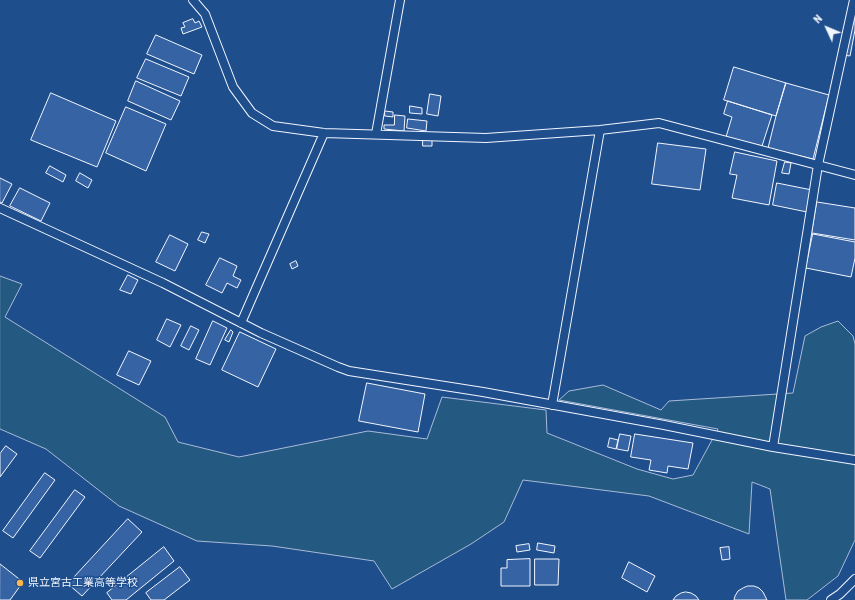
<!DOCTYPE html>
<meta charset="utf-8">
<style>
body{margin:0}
#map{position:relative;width:855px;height:600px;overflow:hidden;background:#1f4e8c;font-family:"Roboto Condensed",sans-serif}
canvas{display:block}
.north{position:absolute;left:807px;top:8px;width:40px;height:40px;-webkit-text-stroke:3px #1f4e8c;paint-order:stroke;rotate:314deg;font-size:11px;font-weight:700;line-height:16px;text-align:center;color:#f2f6ff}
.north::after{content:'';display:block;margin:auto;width:14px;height:18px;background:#f2f6ff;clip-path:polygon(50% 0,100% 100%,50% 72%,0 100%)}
</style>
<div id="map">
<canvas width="855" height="600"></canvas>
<div class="north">N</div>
</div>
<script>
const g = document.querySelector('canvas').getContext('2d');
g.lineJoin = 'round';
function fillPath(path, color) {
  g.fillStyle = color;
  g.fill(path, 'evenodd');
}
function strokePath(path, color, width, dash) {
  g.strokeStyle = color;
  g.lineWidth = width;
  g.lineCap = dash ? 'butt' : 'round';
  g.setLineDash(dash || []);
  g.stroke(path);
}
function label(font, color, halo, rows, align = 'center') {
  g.font = font + ' "Roboto Condensed","Noto Sans JP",sans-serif';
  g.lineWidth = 3;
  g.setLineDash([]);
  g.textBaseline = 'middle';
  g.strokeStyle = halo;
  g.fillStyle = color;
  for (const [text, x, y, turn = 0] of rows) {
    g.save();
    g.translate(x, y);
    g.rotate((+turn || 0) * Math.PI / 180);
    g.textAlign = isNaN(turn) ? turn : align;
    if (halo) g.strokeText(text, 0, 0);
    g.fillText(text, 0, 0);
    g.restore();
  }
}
const green = new Path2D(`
 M 0,276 L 22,284 L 5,317 L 165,417 L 178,442 L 239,457 L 368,431 L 427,439 L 442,397 L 546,410 L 547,433 L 637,469 L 673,479 L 693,475 L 718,429 L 559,400 L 569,391 L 603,385 L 661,410 L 669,401 L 793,393 L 805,336 L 821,327 L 838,321 L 853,336 L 855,344 L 855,540 L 838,576 L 807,600 L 786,600 L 770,489 L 752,482 L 749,534 L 649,496 L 523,480 L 504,522 L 471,544 L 392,589 L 374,561 L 272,546 L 197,541 L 119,506 L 46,449 L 0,429 Z`);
fillPath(green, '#245a82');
strokePath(green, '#a8bbd7', 1);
const building = new Path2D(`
 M 855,11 L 855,30 L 850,56 L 843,55 Z
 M 193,19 L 195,23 L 199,21 L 202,27 L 183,34 L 181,28 L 185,27 L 183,23 Z
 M 156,35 L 202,55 L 194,74 L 147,54 Z
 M 146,59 L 189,77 L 181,96 L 137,78 Z
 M 734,67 L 786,83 L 776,116 L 724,100 Z
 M 136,81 L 180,101 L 171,120 L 128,101 Z
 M 786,83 L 829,95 L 813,159 L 768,148 L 776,116 Z
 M 51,93 L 116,121 L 97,167 L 31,140 Z
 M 430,94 L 441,96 L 438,116 L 427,114 Z
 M 728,101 L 772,115 L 762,146 L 726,137 L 732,117 L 724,114 Z
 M 410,106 L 422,108 L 422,114 L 410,113 Z
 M 126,107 L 166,124 L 146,171 L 106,153 Z
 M 385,111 L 393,112 L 393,117 L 385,116 Z
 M 395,115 L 405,116 L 404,131 L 384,129 L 384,125 L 394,125 Z
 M 408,119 L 427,121 L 426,131 L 407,128 Z
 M 423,139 L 432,139 L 432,146 L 423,146 Z
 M 658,143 L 706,149 L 700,190 L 652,184 Z
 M 735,152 L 777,161 L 769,205 L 732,198 L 737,175 L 730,174 Z
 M 785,162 L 791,163 L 789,174 L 782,173 Z
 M 50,166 L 66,175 L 63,182 L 46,173 Z
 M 80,173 L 92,180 L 88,188 L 76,181 Z
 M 0,178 L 12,184 L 2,203 L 0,202 Z
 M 777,183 L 812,190 L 807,212 L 773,205 Z
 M 20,188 L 50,203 L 41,221 L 10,206 Z
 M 817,202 L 855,208 L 855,240 L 812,233 Z
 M 202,232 L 209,234 L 205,243 L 198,240 Z
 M 813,234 L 855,242 L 855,258 L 851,277 L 806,268 Z
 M 170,235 L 188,244 L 175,271 L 156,262 Z
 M 220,258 L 237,266 L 233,276 L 241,280 L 237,288 L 227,283 L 222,293 L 206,285 Z
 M 296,261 L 298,266 L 292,269 L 290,264 Z
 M 128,275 L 138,280 L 131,294 L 120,290 Z
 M 167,319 L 181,325 L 170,347 L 157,340 Z
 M 213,321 L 227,328 L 210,365 L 196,359 Z
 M 191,326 L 199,330 L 189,350 L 181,346 Z
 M 231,330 L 233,332 L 229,342 L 225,340 Z
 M 240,332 L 276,349 L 258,387 L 222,370 Z
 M 129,351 L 151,361 L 139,385 L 117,375 Z
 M 367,383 L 425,394 L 418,432 L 359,421 Z
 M 620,434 L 631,436 L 628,451 L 617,449 Z
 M 635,434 L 693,443 L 688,469 L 668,466 L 667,473 L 649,470 L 651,460 L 631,457 Z
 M 610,438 L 618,440 L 616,449 L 608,447 Z
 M 6,446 L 17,454 L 0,477 L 0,454 Z
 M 45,473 L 55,480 L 13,538 L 3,531 Z
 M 75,490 L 85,497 L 40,558 L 30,551 Z
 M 128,519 L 142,532 L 82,596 L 68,584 Z
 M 538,543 L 555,546 L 554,553 L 537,550 Z
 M 529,544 L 530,550 L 517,552 L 516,546 Z
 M 164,547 L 174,561 L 126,600 L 112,600 L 107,593 Z
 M 729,547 L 730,559 L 722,560 L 720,548 Z
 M 530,559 L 530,586 L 501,586 L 501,568 L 507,568 L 507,560 Z
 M 535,559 L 559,559 L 558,585 L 535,585 Z
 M 629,562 L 655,576 L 647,592 L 622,578 Z
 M 0,564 L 23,582 L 10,600 L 0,600 Z
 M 180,567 L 190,580 L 164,600 L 151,600 L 146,593 Z
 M 748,586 L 754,586 L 759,588 L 763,592 L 767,600 L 734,600 L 735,596 L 738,591 L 743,588 Z
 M 686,592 L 691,593 L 696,596 L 699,600 L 673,600 L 676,596 L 681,593 Z`);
fillPath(building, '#3563a3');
strokePath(building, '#f2f6ff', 1);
const minor = new Path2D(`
 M 193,0 L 205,14 L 233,87 L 252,113 L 273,126 L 324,133 L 486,138 L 600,130 L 659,123 L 855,175
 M 376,134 L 400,0
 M 0,208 L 163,283 L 261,333 L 338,367 L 349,371 L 483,392 L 664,425 L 773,447 L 855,460
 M 241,323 L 324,133
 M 552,405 L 600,130
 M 773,447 L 818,165 L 854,0
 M 831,600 L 840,594 L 855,579`);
strokePath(minor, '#f2f6ff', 10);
strokePath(minor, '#1f4e8c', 8);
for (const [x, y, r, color] of [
 [20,583,4,"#ffb74d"]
]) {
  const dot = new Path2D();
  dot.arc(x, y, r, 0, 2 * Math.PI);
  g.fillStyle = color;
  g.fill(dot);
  strokePath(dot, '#1f4e8c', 1.5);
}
label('11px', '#f2f6ff', '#1f4e8c', [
 ["県立宮古工業高等学校",28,583]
], 'left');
</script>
